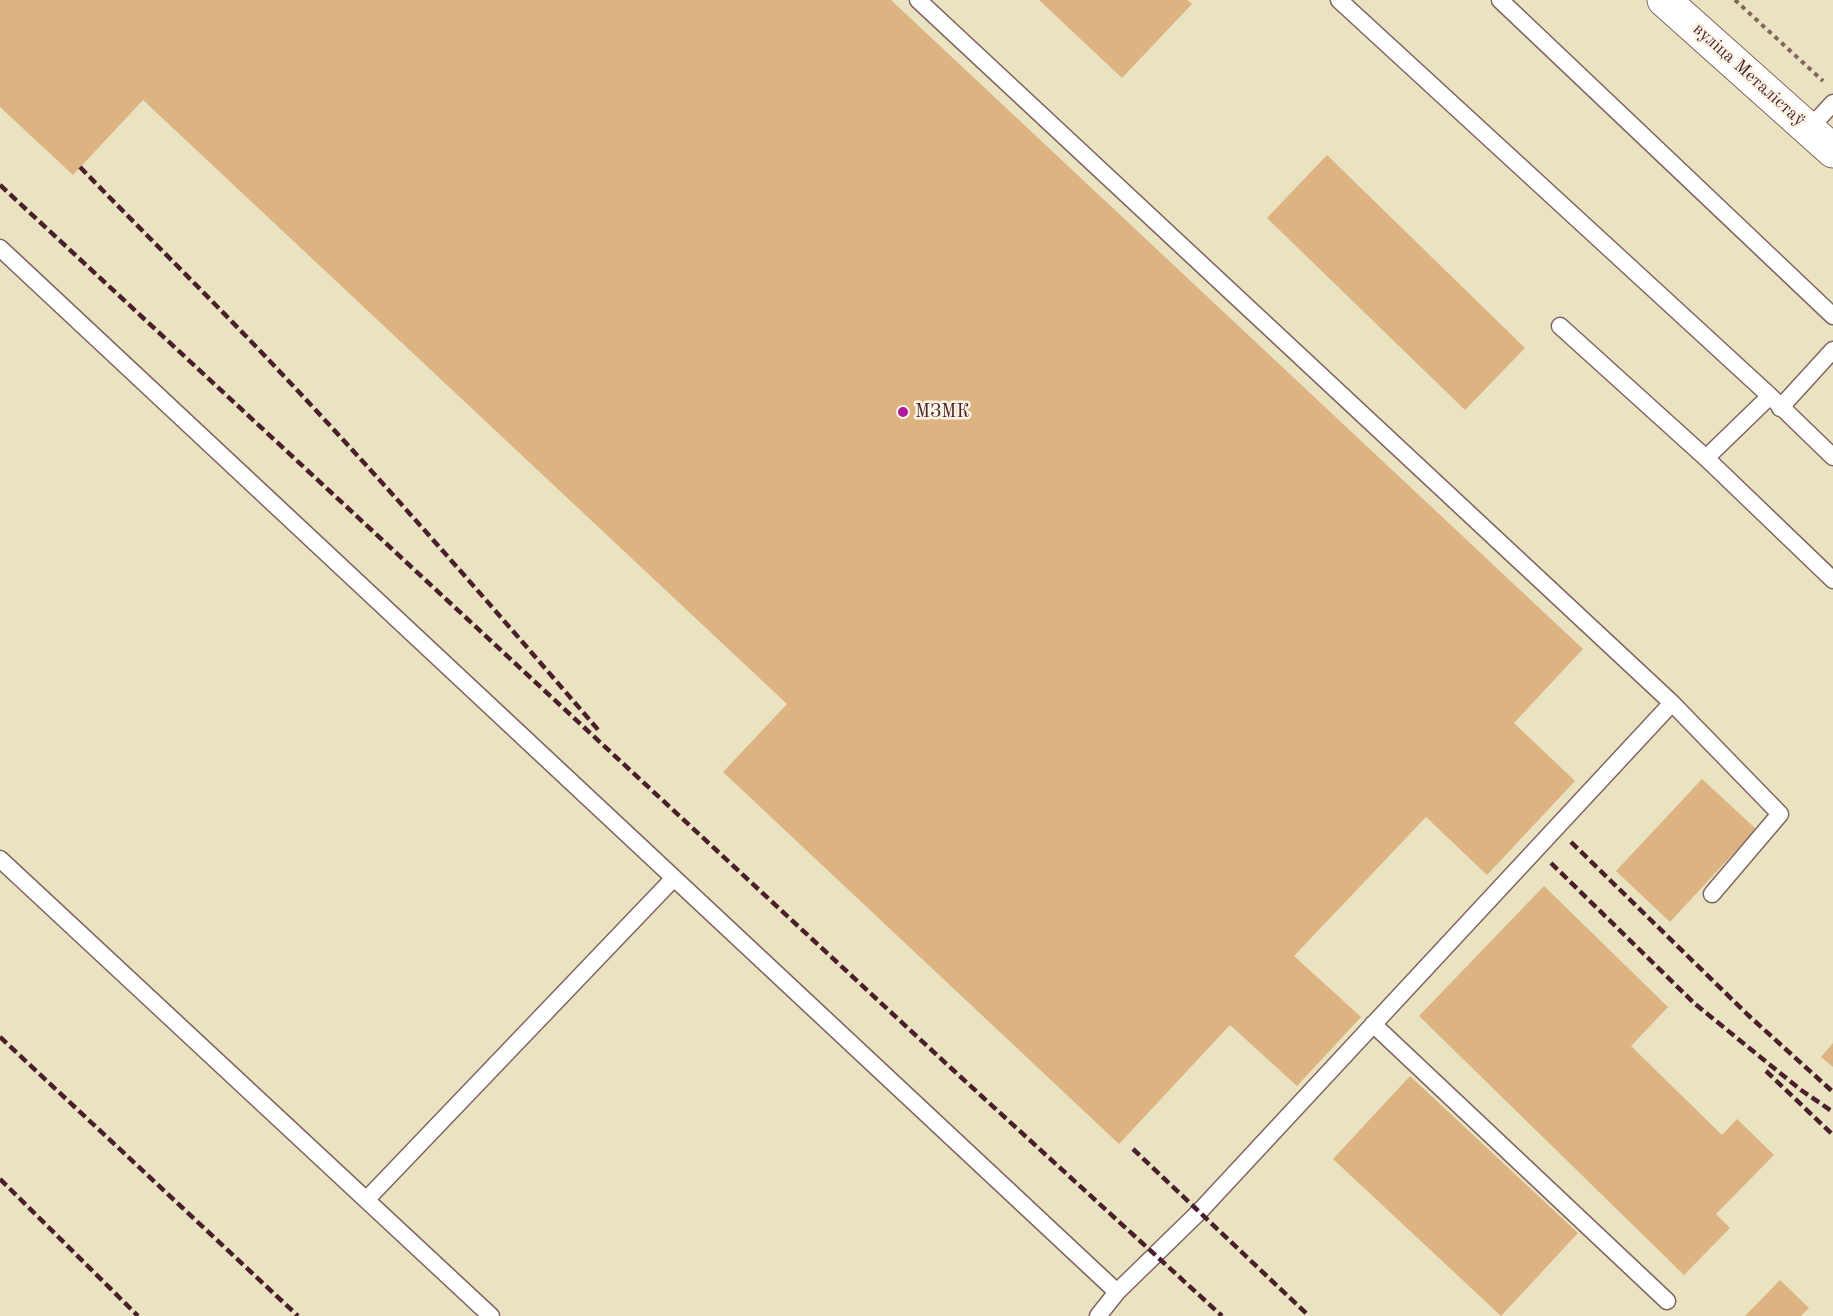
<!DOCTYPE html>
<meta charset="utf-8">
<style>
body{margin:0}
canvas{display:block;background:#eae3c1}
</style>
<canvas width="1833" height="1316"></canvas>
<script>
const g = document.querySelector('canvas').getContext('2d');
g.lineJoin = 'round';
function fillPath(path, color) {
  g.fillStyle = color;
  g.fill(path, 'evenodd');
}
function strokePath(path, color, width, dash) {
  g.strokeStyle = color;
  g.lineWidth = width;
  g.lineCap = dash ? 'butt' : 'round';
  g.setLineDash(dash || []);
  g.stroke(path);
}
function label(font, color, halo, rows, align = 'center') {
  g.font = font + ' "Old Standard TT",serif';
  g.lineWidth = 5;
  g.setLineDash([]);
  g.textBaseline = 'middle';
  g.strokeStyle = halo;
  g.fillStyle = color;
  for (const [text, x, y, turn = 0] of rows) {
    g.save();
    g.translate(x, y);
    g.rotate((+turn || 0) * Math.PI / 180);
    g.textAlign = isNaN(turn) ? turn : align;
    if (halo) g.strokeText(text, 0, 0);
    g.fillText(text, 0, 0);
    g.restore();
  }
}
fillPath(new Path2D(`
 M 0,0 L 891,0 L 1583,649 L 1514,723 L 1575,781 L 1487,875 L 1426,817 L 1294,956 L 1361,1017 L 1297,1086 L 1230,1025 L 1119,1144 L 723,772 L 787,704 L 143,100 L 73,175 L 0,107 Z
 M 1039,0 L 1187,0 L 1192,4 L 1122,78 Z
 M 1327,155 L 1525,348 L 1465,410 L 1267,218 Z
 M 1702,779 L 1756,829 L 1670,922 L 1616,871 Z
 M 1544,886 L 1668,1007 L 1631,1046 L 1722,1135 L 1737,1119 L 1774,1155 L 1716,1214 L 1730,1228 L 1684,1275 L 1419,1016 Z
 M 1833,1043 L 1833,1067 L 1821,1057 Z
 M 1410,1076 L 1578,1233 L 1501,1316 L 1333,1159 Z
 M 1780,1280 L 1809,1308 L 1801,1316 L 1745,1316 Z`), '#ddb382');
const lane = new Path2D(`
 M 1339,0 L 1770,396 L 1833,457
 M 1500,0 L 1833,316
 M 1809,129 L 1833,103
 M 0,248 L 1117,1292 L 1199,1212 L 1672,703 L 918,0
 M 1560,326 L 1706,458 L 1833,580
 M 1780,408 L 1833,350
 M 1706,458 L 1770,396
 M 1672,703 L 1780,814 L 1712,894
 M 0,859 L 491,1316
 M 1373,1024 L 1667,1301
 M 367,1199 L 674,878
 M 1098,1316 L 1117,1292`);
const street = new Path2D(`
 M 1664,0 L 1833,151`);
strokePath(lane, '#826460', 19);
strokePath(street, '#826460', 35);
strokePath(new Path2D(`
 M 1735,0 L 1823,81`), '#826460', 4, [4.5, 4.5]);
strokePath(lane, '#fff', 16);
strokePath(street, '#fff', 33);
strokePath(new Path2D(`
 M 80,167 C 141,230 204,292 264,355 C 380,477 490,604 600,732
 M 0,185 L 952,1069 L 1222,1316
 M 1571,842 L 1748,1015 L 1833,1092
 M 1551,863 L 1695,1004 L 1801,1090 L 1833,1112
 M 0,1037 L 298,1316
 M 1766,1071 L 1833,1135
 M 1133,1149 L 1309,1316
 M 0,1179 L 138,1316`), '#4a1f2b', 4.5, [9, 4.5]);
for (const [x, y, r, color] of [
 [903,412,6,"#b5179e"]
]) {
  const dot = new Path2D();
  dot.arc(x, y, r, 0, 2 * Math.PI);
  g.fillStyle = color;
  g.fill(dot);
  strokePath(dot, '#fcf5e5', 2);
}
label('18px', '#4a1f2b', '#fcf5e5', [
 ["вуліца Металістаў",1749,75,42]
]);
label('18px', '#4a1f2b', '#fcf5e5', [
 ["МЗМК",915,412]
], 'left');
</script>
